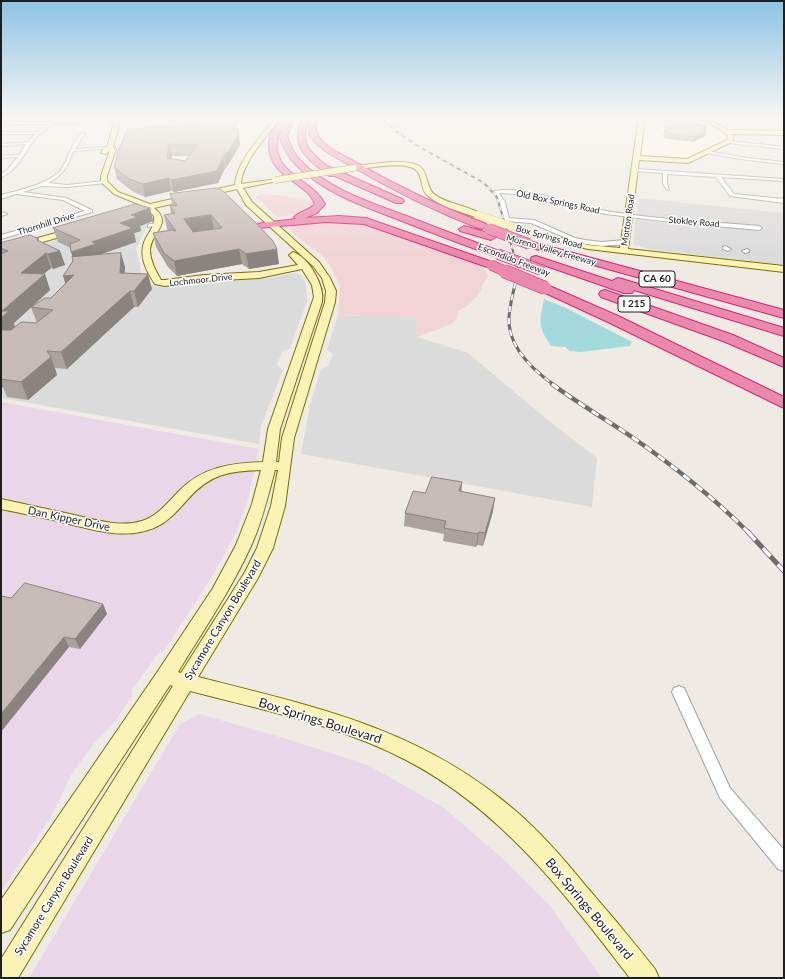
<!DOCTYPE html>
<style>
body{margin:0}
#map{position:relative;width:785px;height:979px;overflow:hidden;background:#efeae4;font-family:Lato,sans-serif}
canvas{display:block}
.frame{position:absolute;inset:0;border:2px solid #1e1e1e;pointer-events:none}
</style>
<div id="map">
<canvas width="785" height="979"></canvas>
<div class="frame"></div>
</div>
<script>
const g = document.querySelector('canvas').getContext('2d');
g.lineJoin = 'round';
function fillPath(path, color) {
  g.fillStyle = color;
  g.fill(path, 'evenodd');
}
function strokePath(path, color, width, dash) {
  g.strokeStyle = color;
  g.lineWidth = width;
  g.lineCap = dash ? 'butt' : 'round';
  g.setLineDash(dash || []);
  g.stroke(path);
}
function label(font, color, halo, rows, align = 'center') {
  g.font = font + ' Lato,sans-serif';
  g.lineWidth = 3;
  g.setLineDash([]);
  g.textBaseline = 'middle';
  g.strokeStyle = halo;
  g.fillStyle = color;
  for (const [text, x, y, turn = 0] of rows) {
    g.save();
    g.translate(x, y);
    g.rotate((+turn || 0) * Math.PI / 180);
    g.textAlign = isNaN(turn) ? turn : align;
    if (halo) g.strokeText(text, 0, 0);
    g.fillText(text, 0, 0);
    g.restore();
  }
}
fillPath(new Path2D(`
 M 638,198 L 783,213 L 784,265 L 648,249 L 633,244 Z
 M 150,213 L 153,216 L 136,248 L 143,282 L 147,285 L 157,286 L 199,281 L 269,278 L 295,273 L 300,274 L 306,284 L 307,301 L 290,348 L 282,352 L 277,365 L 283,370 L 261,426 L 259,444 L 1,398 L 1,252 L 31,248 L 52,241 L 58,237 Z
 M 362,314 L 418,317 L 417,337 L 468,353 L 544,417 L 597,458 L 592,507 L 301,454 L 310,405 L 321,369 L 328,366 L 333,354 L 327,350 L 338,315 L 360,316 Z`), '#dcdbdb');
fillPath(new Path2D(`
 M 266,194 L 312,200 L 313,203 L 309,209 L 303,212 L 294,215 L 278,217 L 255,197 L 258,195 Z
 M 336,221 L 364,224 L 437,248 L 484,268 L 488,277 L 483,284 L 479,294 L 466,307 L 458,311 L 457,318 L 451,324 L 417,337 L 418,317 L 338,315 L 340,286 L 331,267 L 325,258 L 300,239 L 292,232 L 289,227 L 290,225 Z`), '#f1d3d6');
fillPath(new Path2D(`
 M 1,402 L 259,449 L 247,503 L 237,531 L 214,573 L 166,648 L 156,656 L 132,690 L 132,696 L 114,723 L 94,743 L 71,775 L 51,817 L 1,891 Z
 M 199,714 L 290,740 L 368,765 L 444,808 L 503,859 L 550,906 L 602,978 L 29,978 L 180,724 Z`), '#e9d6e8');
fillPath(new Path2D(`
 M 646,117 L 694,117 L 719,129 L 725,134 L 726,138 L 720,143 L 685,159 L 645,156 L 641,155 Z`), '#fffadd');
fillPath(new Path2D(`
 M 544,299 L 566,308 L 632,342 L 630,346 L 581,352 L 570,351 L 565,347 L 551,346 C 538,326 539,323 544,299 Z`), '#a3dade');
const street = new Path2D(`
 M 63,117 L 69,117 L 60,122 L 77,123 C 70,126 62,123 55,124 C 51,125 46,130 42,132 C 26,145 21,170 1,177 L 1,174 L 8,169 L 18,157 L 1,158 L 1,156 L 19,155 L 26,144 L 2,146 L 1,144 L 28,142 L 35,134 L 1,134 L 1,132 L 38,132 L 49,124 L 7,124 L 6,122 L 17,118 L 18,120 L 13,122 L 54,122 Z
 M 154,117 L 141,120 L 147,131 L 157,131 L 146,133 L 137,120 L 114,123 L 112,122 L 133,117 Z
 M 239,117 L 244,117 L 226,128 L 215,128 L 224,126 Z
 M 733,117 L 784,119 L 784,121 L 744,119 L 704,120 Z
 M 191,120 L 194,121 L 186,126 L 184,131 L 182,131 L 183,124 Z
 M 82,133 L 85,134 L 75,149 L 110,147 L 112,148 L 73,151 C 68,167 63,175 48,183 L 67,185 L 104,181 L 106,183 L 67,187 L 42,186 L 23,192 L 66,198 L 92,210 L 92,212 L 1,239 L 1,235 L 85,211 L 63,200 L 16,194 L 1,199 L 1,195 C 17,191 53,183 62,168 C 70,156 71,143 82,133 Z
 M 729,141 L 784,147 L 784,149 L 728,143 Z
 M 708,151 L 747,158 L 784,162 L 784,164 L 747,160 L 706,153 Z
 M 636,169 L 784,179 L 784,181 L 721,177 L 734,194 L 784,199 L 784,203 L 730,196 L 716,177 L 667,174 L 667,184 L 669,189 L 667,190 L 663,184 L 663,173 L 634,171 Z
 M 494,191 C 526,186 559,202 590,208 C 644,219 703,221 759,226 L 762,228 L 759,230 C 703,225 647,220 592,212 C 561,207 531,193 499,193 L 505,202 L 509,218 L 534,220 L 575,238 L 585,240 L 602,242 L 625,240 L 628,242 L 625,244 L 602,246 L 585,244 L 571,240 L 531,223 L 505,221 Z
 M 1,212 L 6,213 L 7,214 L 1,216 Z
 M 150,224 L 157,223 L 160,225 L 148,227 L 148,225 Z
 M 725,246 L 731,249 L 728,251 L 723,249 L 723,247 Z
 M 747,249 L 749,250 L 749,252 L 745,253 L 742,251 Z
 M 679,686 L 684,688 L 730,788 L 784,850 L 784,871 L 778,869 L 720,798 L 672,692 L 674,688 Z`);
const secondary = new Path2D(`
 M 101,117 C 109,117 113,119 119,126 L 113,147 L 116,149 L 107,176 L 107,181 L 118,192 L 150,204 L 235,185 C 236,162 262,135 276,117 L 281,117 C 269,134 242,162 241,184 L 277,179 L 277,181 L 243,188 L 252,202 L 319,262 L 330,278 L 336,291 L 335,302 L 294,438 L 285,506 L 273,548 L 258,578 L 198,677 C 317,707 422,729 517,812 C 542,834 564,859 585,885 C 606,909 627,934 647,959 L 655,969 L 659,978 L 630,978 C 566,895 501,809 406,760 C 339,725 263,710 190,691 L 18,978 L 1,978 L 1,959 L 173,686 L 170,685 L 10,930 L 1,933 L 1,900 L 158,671 L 213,588 L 236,545 L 252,504 L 261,470 C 229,471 210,474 188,499 C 178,510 169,521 156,527 C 127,540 98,531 69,524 C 47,518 24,514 1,509 L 1,499 C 24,504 47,509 70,514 C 93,519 118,528 142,521 C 158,516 168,502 179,491 C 202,467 231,463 263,462 L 268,429 L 314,297 L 312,285 L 302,269 L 259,278 L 204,281 L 165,286 L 155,284 C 145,269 137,253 147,236 C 151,230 155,224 154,216 L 147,210 L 138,211 L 138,207 L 143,206 L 114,194 L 101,182 L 101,176 L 110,150 L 106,154 L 101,153 L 103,149 L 107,147 L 113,126 L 110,122 ZM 237,189 L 246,205 L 313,266 L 322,278 L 326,291 L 325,302 L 282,438 L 279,462 L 276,462 L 280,429 L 322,302 C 325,286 309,257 293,252 L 289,255 L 298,265 L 259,272 L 204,275 L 165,280 L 161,280 C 156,271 150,261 150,250 C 151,231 174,224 154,208 ZM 275,470 L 278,470 L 271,506 L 257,548 L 245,572 L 181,673 L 178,672 C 203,631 231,590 251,546 C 262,522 268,496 275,470 Z
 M 639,117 L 645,117 L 640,156 L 687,159 L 727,140 L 728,136 L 718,128 L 698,117 L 705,117 L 728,130 L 784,131 L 784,135 L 732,134 L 734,136 L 732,142 L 688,163 L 639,160 L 628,249 L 784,266 L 784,272 L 588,249 L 529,235 L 529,231 L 532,231 L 588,245 L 620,248 Z
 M 390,162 C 399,162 409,161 417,165 C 429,170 425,186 434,194 C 448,205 472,206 482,215 L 481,217 L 475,217 C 459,211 441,207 428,196 C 420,189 423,178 417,171 C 408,160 367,168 354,170 L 351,168 L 354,166 Z
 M 74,228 L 77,228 L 77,232 L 1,254 L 1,248 Z`);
const highway = new Path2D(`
 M 288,117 L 295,117 L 287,136 C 290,145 293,153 300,160 C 326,188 369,202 404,215 C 437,228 469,240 502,252 L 503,254 L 502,256 L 494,256 C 462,244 429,232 397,219 C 362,206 323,192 296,165 C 288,157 283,147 279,136 L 283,128 C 278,133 277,138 277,145 C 277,176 313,180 325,204 L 317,213 L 305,218 L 339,216 L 366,218 L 495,263 L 497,265 L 495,267 L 487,267 L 364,224 L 326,222 L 258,228 L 257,226 L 258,224 L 262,223 L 296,219 L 294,217 C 300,211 309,211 315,204 C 305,180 269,178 269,145 C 269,141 269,137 271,133 C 274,128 279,123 286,123 Z
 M 303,117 L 310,117 C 298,141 308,151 327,166 L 402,199 L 404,201 L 402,203 L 396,203 L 335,176 L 329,176 C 308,159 288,147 303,117 Z
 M 312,117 L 319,117 C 316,123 314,129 318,135 C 324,147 341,154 352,160 C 395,185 439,206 486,224 L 487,226 L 482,229 L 478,228 C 434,211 392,190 351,166 C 338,158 318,150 310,135 C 307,129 310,123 312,117 Z
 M 464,226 L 495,235 L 496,237 L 491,240 L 460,231 L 459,229 Z
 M 529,241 L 784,310 L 784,318 L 525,246 L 524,244 Z
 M 536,256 L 612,281 L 618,278 L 622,279 L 784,328 L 784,336 L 634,290 L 632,293 L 624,293 L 532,261 L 531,259 L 532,257 Z
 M 545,284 L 618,316 L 784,397 L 784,408 L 608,322 L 541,291 L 539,288 L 541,285 Z
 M 605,290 L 733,335 L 784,358 L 784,367 L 723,341 L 601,297 L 599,294 L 601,291 Z`);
strokePath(street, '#a2a2a2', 2);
strokePath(secondary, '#787202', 2);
strokePath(highway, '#df2080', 2);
fillPath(street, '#fff');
fillPath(secondary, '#fbf3b6');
fillPath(highway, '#e989ab');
const railFar3 = new Path2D(`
 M 381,117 L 393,129 L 416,145 L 484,183 L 497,197 L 518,268 L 517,272`);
const railFar2 = new Path2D(`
 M 518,271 C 515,286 510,302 509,317 C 507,346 533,370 554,385`);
const railFar1 = new Path2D(`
 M 552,384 C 576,402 602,417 626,433 C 670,463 712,496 749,533`);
const rail = new Path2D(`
 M 748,532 L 784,571`);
strokePath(railFar3, '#6c6c6c', 2);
strokePath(railFar2, '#6c6c6c', 3);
strokePath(railFar1, '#6c6c6c', 4.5);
strokePath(rail, '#6c6c6c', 5);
strokePath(railFar3, '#fff', 1.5, [4]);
strokePath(railFar2, '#fff', 2, [6]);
strokePath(railFar1, '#fff', 3, [8]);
strokePath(rail, '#fff', 3.5, [11]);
const secondaryBridgeFar1 = new Path2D(`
 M 275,180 L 354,168`);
const secondaryBridge = new Path2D(`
 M 478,215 L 532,233`);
const highwayBridgeFar1 = new Path2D(`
 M 489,229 L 529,244
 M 498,254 L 541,270
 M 491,265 L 507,272`);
const highwayBridge = new Path2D(`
 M 504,271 L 545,288`);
strokePath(secondaryBridgeFar1, '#787202', 7, []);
strokePath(secondaryBridge, '#787202', 8, []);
strokePath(highwayBridgeFar1, '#df2080', 11, []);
strokePath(highwayBridge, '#df2080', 14, []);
strokePath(secondaryBridgeFar1, '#fbf3b6', 6);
strokePath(secondaryBridge, '#fbf3b6', 8);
strokePath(highwayBridgeFar1, '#e989ab', 10);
strokePath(highwayBridge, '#e989ab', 13);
fillPath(new Path2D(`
 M 697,125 L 706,126 L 705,131 L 706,131 L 705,136 L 693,142 L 664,138 L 664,137 L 663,137 L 665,127 Z
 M 207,126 L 240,145 L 226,168 L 225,168 L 218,183 L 174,192 L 171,191 L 145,197 L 132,191 L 117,179 L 114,167 ZM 172,156 L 189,156 L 185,161 L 171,159 Z
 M 217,188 L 279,264 L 249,269 L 242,264 L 177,276 L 168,267 L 156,247 L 153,233 L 168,230 L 167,229 L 164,215 L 171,214 L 170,206 L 172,206 L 171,197 Z
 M 150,208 L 153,221 L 140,226 L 141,231 L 134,233 L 136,242 L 100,254 L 125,267 L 124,273 L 152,289 L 138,307 L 134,307 L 67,369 L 55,368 L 57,375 L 28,400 L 7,397 L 3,387 L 1,388 L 1,243 L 40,241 L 60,251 L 65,265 L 53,269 L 51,268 L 43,274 L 45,274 L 50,290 L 14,323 L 15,327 L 36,323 L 37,323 L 31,307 L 51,298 L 66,283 L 73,261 L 73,257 L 71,248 L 58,242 L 53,228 Z
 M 462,482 L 461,492 L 493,511 L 483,546 L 477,545 L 476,547 L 443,541 L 444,534 L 404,526 L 405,513 L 425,493 Z
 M 11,598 L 103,604 L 107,614 L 80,649 L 69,647 Z`), '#aba19d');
fillPath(new Path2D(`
 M 706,126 L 705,131 L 706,131 L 705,136 L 693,142 L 694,137 L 700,130 Z
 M 239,134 L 240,145 L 226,168 L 225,156 Z
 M 169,144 L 172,156 L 171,170 L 168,158 Z
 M 223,156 L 225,168 L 218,183 L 174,192 L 171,180 Z
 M 169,178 L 171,191 L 145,197 L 143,184 Z
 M 150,208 L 153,221 L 140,226 L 141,231 L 134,233 L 136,242 L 99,255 L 76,267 L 71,252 L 92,242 L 120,223 L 131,215 Z
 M 211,215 L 214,229 L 187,233 L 184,219 Z
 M 239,249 L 242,264 L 177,276 L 174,261 Z
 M 277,249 L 279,264 L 249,269 L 246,254 Z
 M 60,251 L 65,265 L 53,269 L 48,254 Z
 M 46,253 L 51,268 L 26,289 L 21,273 Z
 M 121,253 L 125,267 L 124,288 L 120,273 Z
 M 45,274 L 50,290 L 14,323 L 15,328 L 1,341 L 1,318 L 2,311 Z
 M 148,274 L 152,289 L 138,307 L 134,291 Z
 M 74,275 L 68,292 L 63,276 Z
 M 130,291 L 134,307 L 67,369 L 61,352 Z
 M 51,357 L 57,375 L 28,400 L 21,382 Z
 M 1,382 L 3,387 L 1,388 Z
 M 462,482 L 461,495 L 459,491 Z
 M 495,498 L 493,511 L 483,546 L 485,533 Z
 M 479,532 L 477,545 L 476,547 L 478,534 Z
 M 103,604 L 107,614 L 80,649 L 75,639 Z
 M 64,637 L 69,647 L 1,732 L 1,714 Z`), '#8b8380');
const building = new Path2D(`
 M 681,121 L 697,123 L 694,124 L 706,126 L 700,130 L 706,131 L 694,137 L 665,132 L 666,131 L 664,131 L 672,128 L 665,127 Z
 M 197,124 L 206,124 L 206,126 L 236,124 L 239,134 L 225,156 L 223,156 L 217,171 L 171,180 L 169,178 L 143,184 L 129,179 L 114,167 L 118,153 L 117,153 L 127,130 ZM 169,144 L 198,145 L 185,161 L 168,158 Z
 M 217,188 L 222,190 L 259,226 L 273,241 L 277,249 L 246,254 L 239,249 L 174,261 L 164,253 L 153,233 L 172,230 L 176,231 L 164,215 L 175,213 L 170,206 L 177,205 L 171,197 L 170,194 ZM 211,215 L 222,228 L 193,232 L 184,219 Z
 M 136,204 L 150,208 L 131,215 L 138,217 L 120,223 L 133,228 L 92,242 L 96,244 L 71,252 L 70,244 L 80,240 L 53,228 Z
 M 30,235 L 39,239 L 37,240 L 60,251 L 48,254 L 46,253 L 21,273 L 45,274 L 2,311 L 9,311 L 1,318 L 1,254 L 8,251 L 1,248 L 1,243 Z
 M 121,253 L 120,273 L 148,274 L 134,291 L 130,291 L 61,352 L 47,351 L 51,357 L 21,382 L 1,379 L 1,330 L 11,330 L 21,322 L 36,323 L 53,310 L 31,307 L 45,298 L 51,298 L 74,275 L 63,276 L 73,261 L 72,257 Z
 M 432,477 L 462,482 L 459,491 L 495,498 L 485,533 L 479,532 L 478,534 L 444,528 L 446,521 L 405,513 L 413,491 L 425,493 Z
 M 25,583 L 103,604 L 75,639 L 64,637 L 1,714 L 1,596 L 11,598 Z`);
fillPath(building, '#c7bbb7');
strokePath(building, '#8b8380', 1);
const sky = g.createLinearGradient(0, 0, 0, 255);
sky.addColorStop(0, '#8cc3e4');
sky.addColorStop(0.46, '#f8f6f3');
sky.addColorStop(1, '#f8f6f300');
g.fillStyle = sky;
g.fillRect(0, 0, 785, 255);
label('9px', '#1e1e1e', '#fff', [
 ["Old Box Springs Road",558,202,12],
 ["Morton Road",628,220,-82],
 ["Stokley Road",694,222,5],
 ["Thornhill Drive",46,224,-17],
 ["Box Springs Road",549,237,15],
 ["Moreno Valley Freeway",551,250,16],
 ["Escondido Freeway",514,260,21],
 ["Lochmoor Drive",201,280,-6]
]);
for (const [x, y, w] of [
 [657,279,36],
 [634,304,32]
]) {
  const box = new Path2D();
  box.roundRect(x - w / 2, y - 8, w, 16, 3);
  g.fillStyle = '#fff';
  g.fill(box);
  strokePath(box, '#1e1e1e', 1);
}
label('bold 10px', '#1e1e1e', null, [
 ["CA 60",657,279],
 ["I 215",634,304]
]);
label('11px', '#1e1e1e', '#fff', [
 ["Dan Kipper Drive",69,519,12],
 ["Sycamore Canyon Boulevard",223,620,-59],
 ["Sycamore Canyon Boulevard",54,896,-58]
]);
label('13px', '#1e1e1e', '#fff', [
 ["Box Springs Boulevard",320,721,17],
 ["Box Springs Boulevard",589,909,50]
]);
</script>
